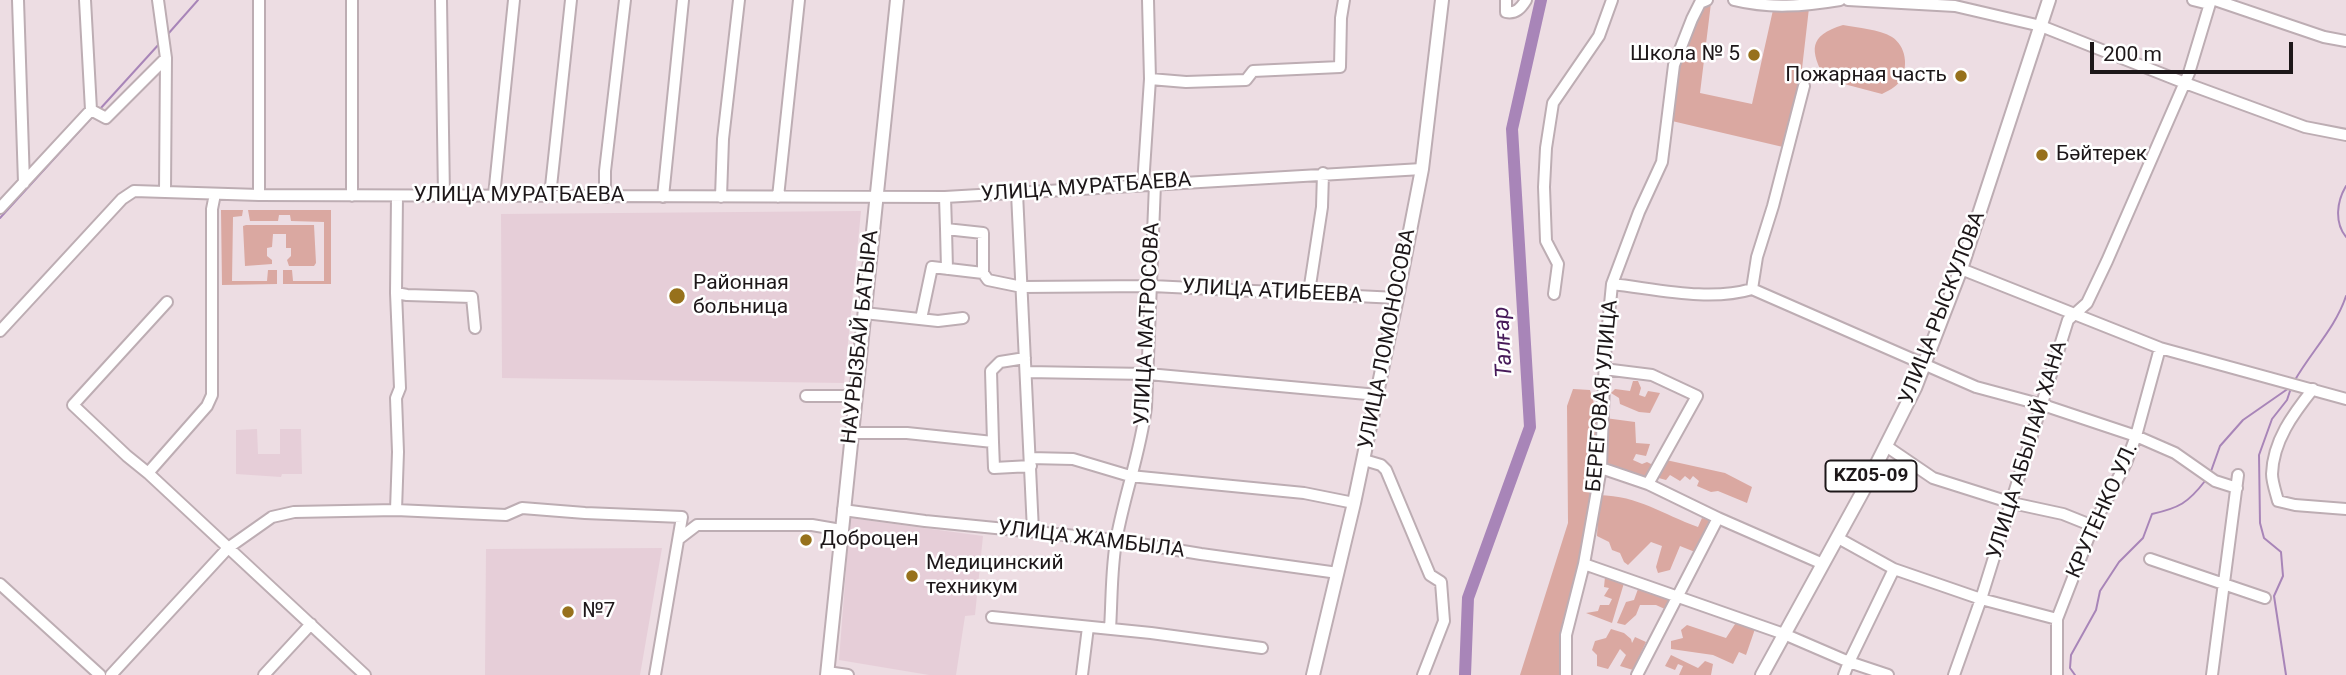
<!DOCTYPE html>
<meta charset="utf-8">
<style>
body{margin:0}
#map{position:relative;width:2346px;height:675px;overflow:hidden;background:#eddde3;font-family:Roboto,sans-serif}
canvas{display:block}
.scale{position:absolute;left:2090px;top:42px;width:203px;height:32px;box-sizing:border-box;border:4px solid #1d1719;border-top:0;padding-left:9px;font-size:21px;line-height:24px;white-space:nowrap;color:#1d1719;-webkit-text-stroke:5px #fff;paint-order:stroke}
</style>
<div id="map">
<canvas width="2346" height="675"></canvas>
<div class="scale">200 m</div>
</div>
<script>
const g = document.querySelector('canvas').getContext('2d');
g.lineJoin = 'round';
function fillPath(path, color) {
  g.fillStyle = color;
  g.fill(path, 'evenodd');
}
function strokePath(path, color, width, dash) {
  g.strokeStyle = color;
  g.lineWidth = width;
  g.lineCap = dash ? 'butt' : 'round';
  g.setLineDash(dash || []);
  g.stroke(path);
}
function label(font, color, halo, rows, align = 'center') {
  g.font = font + ' Roboto,sans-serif';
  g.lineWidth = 5;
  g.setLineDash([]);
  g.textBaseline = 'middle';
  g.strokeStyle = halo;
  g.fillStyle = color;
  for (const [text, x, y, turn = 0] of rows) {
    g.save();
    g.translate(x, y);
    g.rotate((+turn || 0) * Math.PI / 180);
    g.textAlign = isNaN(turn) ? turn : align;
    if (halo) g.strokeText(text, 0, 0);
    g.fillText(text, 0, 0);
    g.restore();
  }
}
fillPath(new Path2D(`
 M 861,211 L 844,383 L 502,378 L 501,214 Z
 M 257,429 L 258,454 L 280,454 L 280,429 L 301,429 L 302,474 L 282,474 L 281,477 L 236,474 L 236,430 Z
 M 850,518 L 983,536 L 975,615 L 965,616 L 956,675 L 929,675 L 839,660 Z
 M 662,548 L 640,675 L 485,675 L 486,549 Z`), '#e6ced8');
fillPath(new Path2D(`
 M 1711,3 L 1700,93 L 1752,104 L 1773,10 L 1809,8 L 1800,86 L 1783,147 L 1672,121 L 1678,68 L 1703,6 Z
 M 1843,25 C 1858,28 1879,29 1892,37 C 1906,46 1909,67 1900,81 C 1896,87 1888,91 1882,94 L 1825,79 C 1810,50 1808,36 1843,25 Z
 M 221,210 L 243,210 L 242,216 L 233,217 L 232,281 L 267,281 L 268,270 L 277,270 L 277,284 L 222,285 Z
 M 248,210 L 331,210 L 331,284 L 283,284 L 283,270 L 292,270 L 293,281 L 324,281 L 324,222 L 291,221 L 290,215 L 279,215 L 278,221 L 250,221 Z
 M 246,225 L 314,225 L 316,263 L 314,266 L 289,266 L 287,260 L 291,256 L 291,248 L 286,248 L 286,234 L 273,234 L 272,247 L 267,248 L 267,256 L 272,260 L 272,264 L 245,266 L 243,226 Z
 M 1633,381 L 1638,381 L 1641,388 L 1639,395 L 1645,397 L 1648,391 L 1660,393 L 1650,413 L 1639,412 L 1620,404 L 1619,398 L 1611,393 L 1615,389 L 1630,391 Z
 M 1573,389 L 1590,390 L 1600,423 L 1598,484 L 1563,675 L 1520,675 L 1568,523 L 1567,406 Z
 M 1605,418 L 1635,422 L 1636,443 L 1650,444 L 1646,456 L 1636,454 L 1633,460 L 1642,464 L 1647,462 L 1655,466 L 1647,481 L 1601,460 Z
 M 1666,460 L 1725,473 L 1752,487 L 1747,503 L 1718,491 L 1711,492 L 1697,486 L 1699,481 L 1693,476 L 1690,480 L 1685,476 L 1680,481 L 1670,475 L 1666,480 L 1655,477 Z
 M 1599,495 C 1639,496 1662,514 1698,527 L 1702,518 L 1712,521 L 1700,554 L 1680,546 L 1670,570 L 1658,573 L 1656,567 L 1662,546 L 1651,542 L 1628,565 L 1624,562 L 1620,553 L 1612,550 L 1609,542 L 1597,536 Z
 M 1605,577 L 1624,583 L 1612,623 L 1586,613 L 1598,611 L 1600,605 L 1609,605 L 1612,599 L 1604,596 L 1609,588 L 1604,587 Z
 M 1638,589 L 1671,599 L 1667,610 L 1656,605 L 1640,605 L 1636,615 L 1625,625 L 1617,623 L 1626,602 L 1634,600 Z
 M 1737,621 L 1755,629 L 1746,655 L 1739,652 L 1733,664 L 1713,655 L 1671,649 L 1671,641 L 1683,638 L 1681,630 L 1687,625 L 1726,638 Z
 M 1611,629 L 1624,633 L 1631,639 L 1632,643 L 1635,637 L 1646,642 L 1633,670 L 1620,666 L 1626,655 L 1620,649 L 1608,669 L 1597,666 L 1597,655 L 1592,650 L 1595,641 L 1606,638 Z
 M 1671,655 L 1698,668 L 1705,661 L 1713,664 L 1711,675 L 1679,675 L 1683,666 L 1678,664 L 1675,670 L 1665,666 Z`), '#daa8a1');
strokePath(new Path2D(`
 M 168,34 L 198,0
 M 100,109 L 160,43
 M 2346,186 C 2337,201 2334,222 2346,237
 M 0,218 L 94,115
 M 2295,380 C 2311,352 2336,327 2346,296
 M 2210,474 L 2220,446 L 2243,420 L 2289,388
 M 2075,675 L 2070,668 L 2071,655 L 2096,610 L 2100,591 L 2119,562 L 2143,538 L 2152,514 C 2179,508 2188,503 2205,481
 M 2286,675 L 2274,596 L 2283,576 L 2281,552 L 2264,538 L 2260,523 L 2259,455 L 2272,419 L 2287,400 L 2291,388`), '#a885b8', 2);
strokePath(new Path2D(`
 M 1465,675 L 1468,598 L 1530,427 L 1512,129 L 1541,0`), '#a885b8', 12);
const minor = new Path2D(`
 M 18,0 L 24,183
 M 85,0 L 91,110
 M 158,0 L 166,58 L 165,191
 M 352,0 L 352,196
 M 441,0 L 444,196
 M 1506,0 L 1506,12 C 1516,14 1521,8 1526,0
 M 1734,0 C 1770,9 1804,6 1840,0
 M 1848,0 L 1955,6 L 2041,26 L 2185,83 L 2305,127 L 2346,135
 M 2193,0 L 2209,4
 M 2215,0 L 2324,37 L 2346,41
 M 1150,79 L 1186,82 L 1246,80 L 1253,71 L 1340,67 L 1341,18 L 1344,0
 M 1143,185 L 1150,79 L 1148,0
 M 1017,193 L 1033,531
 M 215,194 L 212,209 L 212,395 L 207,406 L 148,473 L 365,675
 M 259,195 L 259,0
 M 397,196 L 396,293 L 407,295 L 472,297 L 475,328
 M 494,196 L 514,0
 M 550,196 L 571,0
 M 605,197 L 605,171 L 625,0
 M 663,197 L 683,0
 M 721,197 L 723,139 L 739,0
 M 778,197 L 799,0
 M 945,197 L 946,229 L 983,233 L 983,273
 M 0,208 L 91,110 L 106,118 L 166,58
 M 946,229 L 947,269
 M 1961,269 L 2160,348 L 2346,399
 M 1612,284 C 1657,289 1709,302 1752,289 L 1976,387 L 2043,405 L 2136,436 L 2175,453 L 2215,481 L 2237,488
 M 1752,289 L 1757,257 L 1773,206 L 1804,86
 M 1309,292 L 1322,207 L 1323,173
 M 396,293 L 400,388 L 396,398 L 398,452 L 396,510 L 506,515 L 522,508 L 585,513 L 682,517 L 655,675
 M 1554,294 L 1558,264 L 1546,241 L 1544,187 L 1546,148 L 1553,103 L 1599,36 L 1612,0
 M 864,313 L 938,321 L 963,318
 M 921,319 L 932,267 L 983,273 L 988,280 L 1022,287 L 1152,286 L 1397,298
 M 0,331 L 122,199 L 134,191 L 259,195 L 945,197 L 1422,169
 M 1604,369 L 1652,375 L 1697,396 L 1648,484
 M 1026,372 L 1148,374 L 1378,395
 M 2313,389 C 2293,414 2273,441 2272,474 C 2272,482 2276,493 2278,501 L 2295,505 L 2346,509
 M 806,396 L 855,396
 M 851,433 L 907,433 L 993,442 L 994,468 L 1031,466
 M 993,442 L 991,371 L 1000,362 L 1025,358
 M 1886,446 L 1933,478 L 2012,503 L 2063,514 L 2093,526
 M 1030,458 L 1073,459 L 1130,476 L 1304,493 L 1354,503
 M 1364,460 L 1381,465 L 1386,470 L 1430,575 L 1441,582 L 1444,621 L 1423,675
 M 1601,468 L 1648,484 L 1718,518 L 1823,564
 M 148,473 L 127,456 L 73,405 L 167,302
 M 843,510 L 925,521 L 1116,540 L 1201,554 L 1338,573
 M 680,538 L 697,525 L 812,525 L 841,530
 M 1838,538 L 1894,569 L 1981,599 L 2057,619
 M 2150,559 L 2265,598
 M 1584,564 L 1784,634 L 1849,662 L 1888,675
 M 0,584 L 100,675
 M 992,617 L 1151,633 L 1262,648
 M 1110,629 C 1112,599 1111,566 1117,536 C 1125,493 1141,450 1146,407 L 1155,184
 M 827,672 L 848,675
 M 111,675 L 228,548 L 272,517 L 294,512 L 396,510
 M 264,675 L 311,624
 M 1082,675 L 1088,627
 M 1566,675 L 1566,635 L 1584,564 L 1601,468 L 1605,356 L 1612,284 L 1639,212 L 1662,162 L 1674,65 L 1692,19 L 1700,3 L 1707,0
 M 1637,675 L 1718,518
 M 1844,675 L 1849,662 L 1894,569
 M 1954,675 L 1981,599 L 2068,320 L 2087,303 L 2107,261 L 2189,73 L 2211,0
 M 2057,675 L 2057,619 L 2093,526 L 2126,463 L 2136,436 L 2160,348
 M 2212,675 L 2238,475`);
const major = new Path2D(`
 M 827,675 L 897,0
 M 1313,675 L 1354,503 L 1397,298 L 1422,169 L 1442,0
 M 1762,675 L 1863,491 L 1915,388 L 1961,269 L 2049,0`);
strokePath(minor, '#bdadb3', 14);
strokePath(major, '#bdadb3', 16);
strokePath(minor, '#fff', 10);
strokePath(major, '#fff', 12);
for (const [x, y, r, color] of [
 [1754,55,7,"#97711c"],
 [1961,76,7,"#97711c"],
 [2042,155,7,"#97711c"],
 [677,296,9,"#97711c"],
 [806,540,7,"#97711c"],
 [912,576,7,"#97711c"],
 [568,612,7,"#97711c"]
]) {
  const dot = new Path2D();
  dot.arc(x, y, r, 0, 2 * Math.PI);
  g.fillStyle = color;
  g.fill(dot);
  strokePath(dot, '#fff', 2.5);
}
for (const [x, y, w] of [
 [1871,476,91]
]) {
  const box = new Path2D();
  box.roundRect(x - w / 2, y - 15.5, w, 31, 5);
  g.fillStyle = '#fff';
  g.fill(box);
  strokePath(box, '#1d1719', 2);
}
label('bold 19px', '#1d1719', null, [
 ["KZ05-09",1871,476]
]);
label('21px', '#1d1719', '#fff', [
 ["Школа № 5",1740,55,"right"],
 ["Пожарная часть",1947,76,"right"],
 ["Бәйтерек",2056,155],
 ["Районная",693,284],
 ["больница",693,308],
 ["Доброцен",820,540],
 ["Медицинский",926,564],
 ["техникум",926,588],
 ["№7",582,612]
], 'left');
label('21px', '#1d1719', '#fff', [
 ["УЛИЦА МУРАТБАЕВА",1086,188,-4],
 ["УЛИЦА МУРАТБАЕВА",519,196],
 ["УЛИЦА АТИБЕЕВА",1272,292,3],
 ["УЛИЦА РЫСКУЛОВА",1943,308,-69],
 ["УЛИЦА МАТРОСОВА",1148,324,-87],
 ["НАУРЫЗБАЙ БАТЫРА",861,337,-84],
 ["УЛИЦА ЛОМОНОСОВА",1388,339,-79],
 ["БЕРЕГОВАЯ УЛИЦА",1603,396,-85],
 ["УЛИЦА АБЫЛАЙ ХАНА",2028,450,-73],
 ["КРУТЕНКО УЛ.",2103,511,-66],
 ["УЛИЦА ЖАМБЫЛА",1091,540,7]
]);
label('italic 23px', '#471a59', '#fff', [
 ["Талғар",1504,342,-93]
]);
</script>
